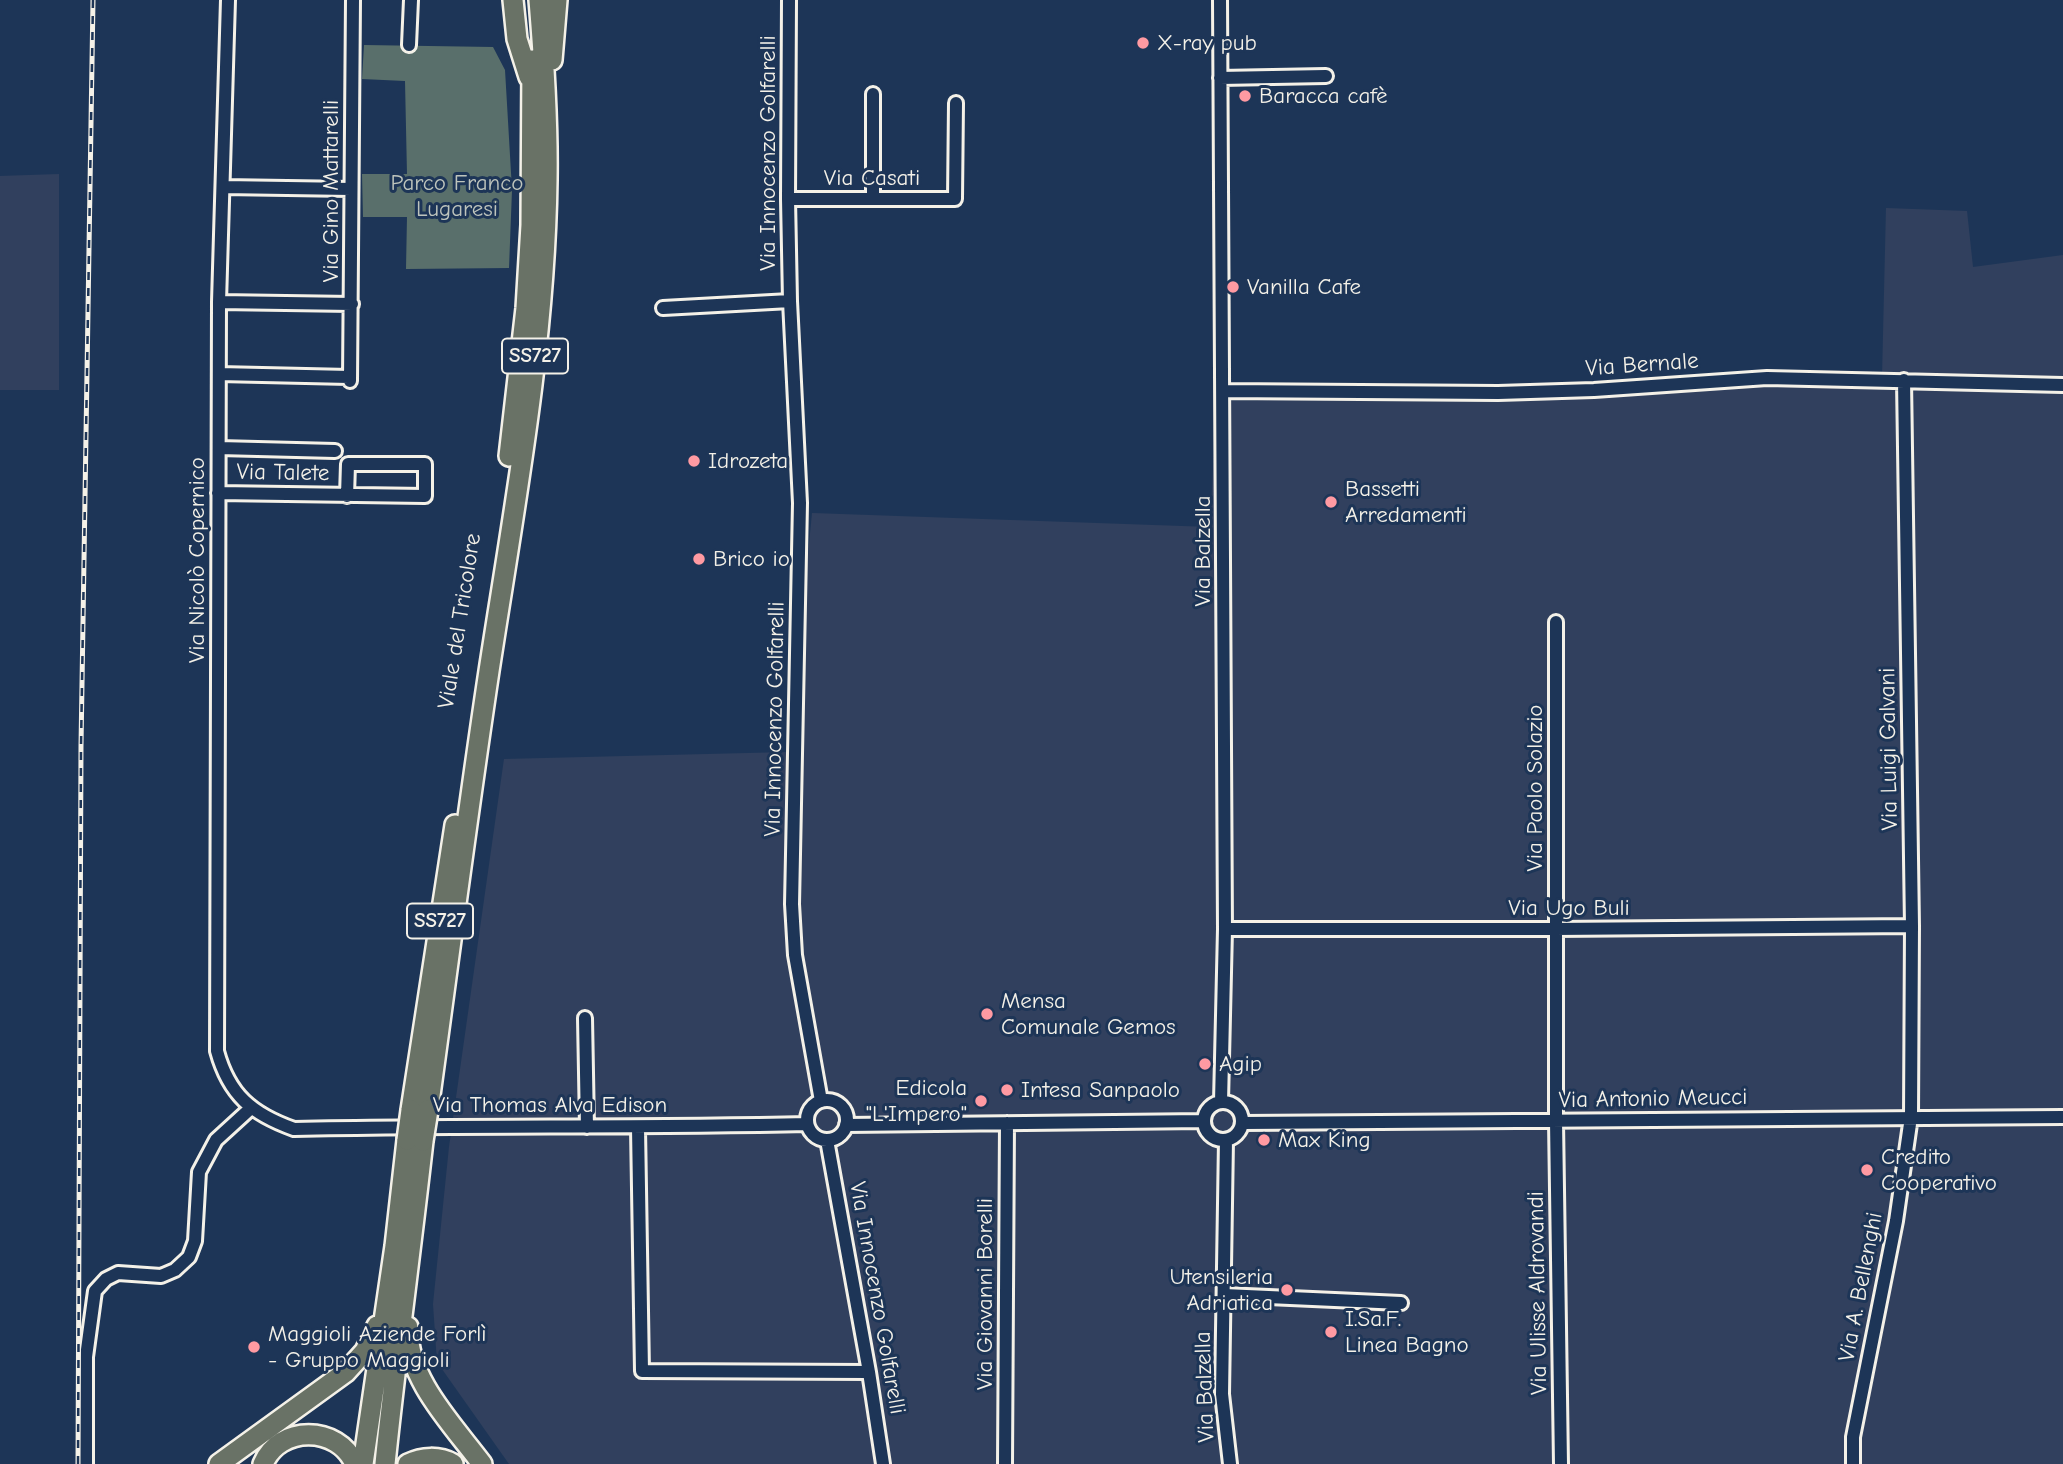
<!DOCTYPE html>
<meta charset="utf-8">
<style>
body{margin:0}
canvas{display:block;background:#1d3557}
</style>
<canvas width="2063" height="1464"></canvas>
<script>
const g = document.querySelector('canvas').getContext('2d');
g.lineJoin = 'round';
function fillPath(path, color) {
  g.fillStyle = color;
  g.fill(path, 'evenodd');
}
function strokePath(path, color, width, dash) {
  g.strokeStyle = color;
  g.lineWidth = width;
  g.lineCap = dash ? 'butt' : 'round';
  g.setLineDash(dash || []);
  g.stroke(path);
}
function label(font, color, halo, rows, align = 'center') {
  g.font = font + ' "Comic Neue",sans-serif';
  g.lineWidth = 6;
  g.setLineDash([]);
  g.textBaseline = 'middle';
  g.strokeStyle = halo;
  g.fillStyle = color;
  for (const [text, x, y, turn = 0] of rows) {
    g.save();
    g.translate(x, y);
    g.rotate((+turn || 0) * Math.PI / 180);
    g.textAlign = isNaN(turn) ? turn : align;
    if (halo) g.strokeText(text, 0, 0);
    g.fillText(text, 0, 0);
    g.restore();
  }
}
fillPath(new Path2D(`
 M 59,174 L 59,390 L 0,390 L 0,176 Z
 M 1886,208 L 1967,211 L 1973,267 L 2063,255 L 2063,1464 L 509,1464 L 437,1362 L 433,1304 L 449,1147 L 504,759 L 789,752 L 812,513 L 1210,527 L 1217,392 L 1882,378 Z`), '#31405e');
fillPath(new Path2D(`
 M 364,45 L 493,47 L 505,70 L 507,104 L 512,190 L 509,268 L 406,269 L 407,217 L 363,217 L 362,174 L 407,174 L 405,81 L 362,79 Z`), '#596f6b');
const minor = new Path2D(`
 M 228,0 L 219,302 L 217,1051 C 229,1095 252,1114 294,1129 C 465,1125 636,1128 807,1124
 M 789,0 L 788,199 L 790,301 L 800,503 L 792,904 L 795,955 L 821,1101
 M 1220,0 L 1225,929 L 1221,1102
 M 409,45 L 411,0
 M 1220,78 L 1326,76
 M 873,94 L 873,199
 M 223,187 L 351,189
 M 788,199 L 955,199 L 956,103
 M 219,302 L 352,304
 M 663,308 L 790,301
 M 219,374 L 349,377
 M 350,381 L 353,0
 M 1223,391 L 1498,393 L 1594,390 L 1767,378 L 2063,385
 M 219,448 L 335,451
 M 218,493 L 425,496 L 425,464 L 348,464 L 347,496
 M 1556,622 L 1556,1121 L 1561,1464
 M 1225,929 L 1555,929 L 1912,926
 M 585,1018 L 587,1127
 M807 1120a20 20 0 1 1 40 0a20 20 0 1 1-40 0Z
 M1204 1121a19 19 0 1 1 38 0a19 19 0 1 1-38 0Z
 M 1243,1123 L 2063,1117
 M 846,1125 L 1204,1121
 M 638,1128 L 642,1371 L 869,1372
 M 827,1140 L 869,1372 L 883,1464
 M 1226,1140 L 1222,1394 L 1230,1464
 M 1224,1295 L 1401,1303
 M 86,1464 L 86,1357 L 95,1291 L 106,1279 L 118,1273 L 161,1276 L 175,1270 L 189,1257 L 195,1241 L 199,1172 L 216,1140 L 251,1108
 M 1005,1464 L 1007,1123
 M 1853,1464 L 1853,1437 L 1896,1221 L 1911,1117 L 1912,926 L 1904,380`);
const highway = new Path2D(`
 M 513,0 L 517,39 L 529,77
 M 552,60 L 557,0
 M 509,456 L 526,308 L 531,225 L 532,60
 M 411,1110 L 455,825
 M 428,1110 C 448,964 467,817 489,671 C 514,508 545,345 547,180 C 548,119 544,60 539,0
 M 408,1327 C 406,1378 453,1425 482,1464
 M 219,1464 L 346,1372 L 365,1351 L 377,1326
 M 263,1464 C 279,1425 338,1425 355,1464
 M 363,1464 L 395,1246 L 407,1140
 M 385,1464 C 396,1356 411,1249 423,1141
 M 408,1464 C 422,1457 439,1456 453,1464`);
strokePath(minor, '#f4f1e8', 18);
strokePath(highway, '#f4f1e8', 24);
strokePath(minor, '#1d3557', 12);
strokePath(highway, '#697266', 19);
const rail = new Path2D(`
 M 78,1464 L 81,746 L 93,0`);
strokePath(rail, '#f4f1e8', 5);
strokePath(rail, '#1d3557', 2.5, [8]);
const highwayBridge = new Path2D(`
 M 407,1140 L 411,1110
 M 423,1141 L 428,1110`);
strokePath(highwayBridge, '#f4f1e8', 24, []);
strokePath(highwayBridge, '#697266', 19);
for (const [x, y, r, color] of [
 [1143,43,7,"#ff9aa2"],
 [1245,96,7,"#ff9aa2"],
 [1233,287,7,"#ff9aa2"],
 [694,461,7,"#ff9aa2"],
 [1331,502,7,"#ff9aa2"],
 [699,559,7,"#ff9aa2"],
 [987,1014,7,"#ff9aa2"],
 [1205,1064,7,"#ff9aa2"],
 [1007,1090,7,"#ff9aa2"],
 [981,1101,7,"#ff9aa2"],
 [1264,1140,7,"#ff9aa2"],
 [1867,1170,7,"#ff9aa2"],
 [1287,1290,7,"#ff9aa2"],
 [1331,1332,7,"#ff9aa2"],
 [254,1347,7,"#ff9aa2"]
]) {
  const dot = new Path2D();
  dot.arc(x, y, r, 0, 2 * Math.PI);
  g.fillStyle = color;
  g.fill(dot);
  strokePath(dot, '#1d3557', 2.5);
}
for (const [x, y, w] of [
 [535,356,66],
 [440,921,66]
]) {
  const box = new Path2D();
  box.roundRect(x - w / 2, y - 17.5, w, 35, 5);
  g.fillStyle = '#1d3557';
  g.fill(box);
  strokePath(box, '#f4f1e8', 2);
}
label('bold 21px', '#f4f1e8', null, [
 ["SS727",535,356],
 ["SS727",440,921]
]);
label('23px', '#f4f1e8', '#1d3557', [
 ["X-ray pub",1157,43],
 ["Baracca cafè",1259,96],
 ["Vanilla Cafe",1247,287],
 ["Idrozeta",708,461],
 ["Bassetti",1345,489],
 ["Arredamenti",1345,515],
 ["Brico io",713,559],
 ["Mensa",1001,1001],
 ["Comunale Gemos",1001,1027],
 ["Agip",1219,1064],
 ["Edicola",967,1088,"right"],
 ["\"L'Impero\"",967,1114,"right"],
 ["Intesa Sanpaolo",1021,1090],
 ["Max King",1278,1140],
 ["Credito",1881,1157],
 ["Cooperativo",1881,1183],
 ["Utensileria",1273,1277,"right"],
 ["Adriatica",1273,1303,"right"],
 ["I.Sa.F.",1345,1319],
 ["Linea Bagno",1345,1345],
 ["Maggioli Aziende Forlì",268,1334],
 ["- Gruppo Maggioli",268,1360]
], 'left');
label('23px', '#f4f1e8', '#1d3557', [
 ["Via Innocenzo Golfarelli",768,153,-90],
 ["Via Casati",872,178],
 ["Via Gino Mattarelli",331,191,-90],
 ["Via Bernale",1642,365,-4],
 ["Via Talete",283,473,1],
 ["Via Balzella",1203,551,-90],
 ["Via Nicolò Copernico",197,560,-90],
 ["Viale del Tricolore",460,621,-81],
 ["Via Innocenzo Golfarelli",775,719,-89],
 ["Via Luigi Galvani",1889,749,-91],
 ["Via Paolo Solazio",1535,788,-90],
 ["Via Ugo Buli",1569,908],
 ["Via Antonio Meucci",1653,1099,-1],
 ["Via Thomas Alva Edison",550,1105],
 ["Via A. Bellenghi",1861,1287,-79],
 ["Via Ulisse Aldrovandi",1538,1293,-91],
 ["Via Giovanni Borelli",985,1294,-90],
 ["Via Innocenzo Golfarelli",877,1298,80],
 ["Via Balzella",1205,1387,-92]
]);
label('23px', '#bec4bc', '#1d3557', [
 ["Parco Franco",457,183],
 ["Lugaresi",457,209]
]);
</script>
